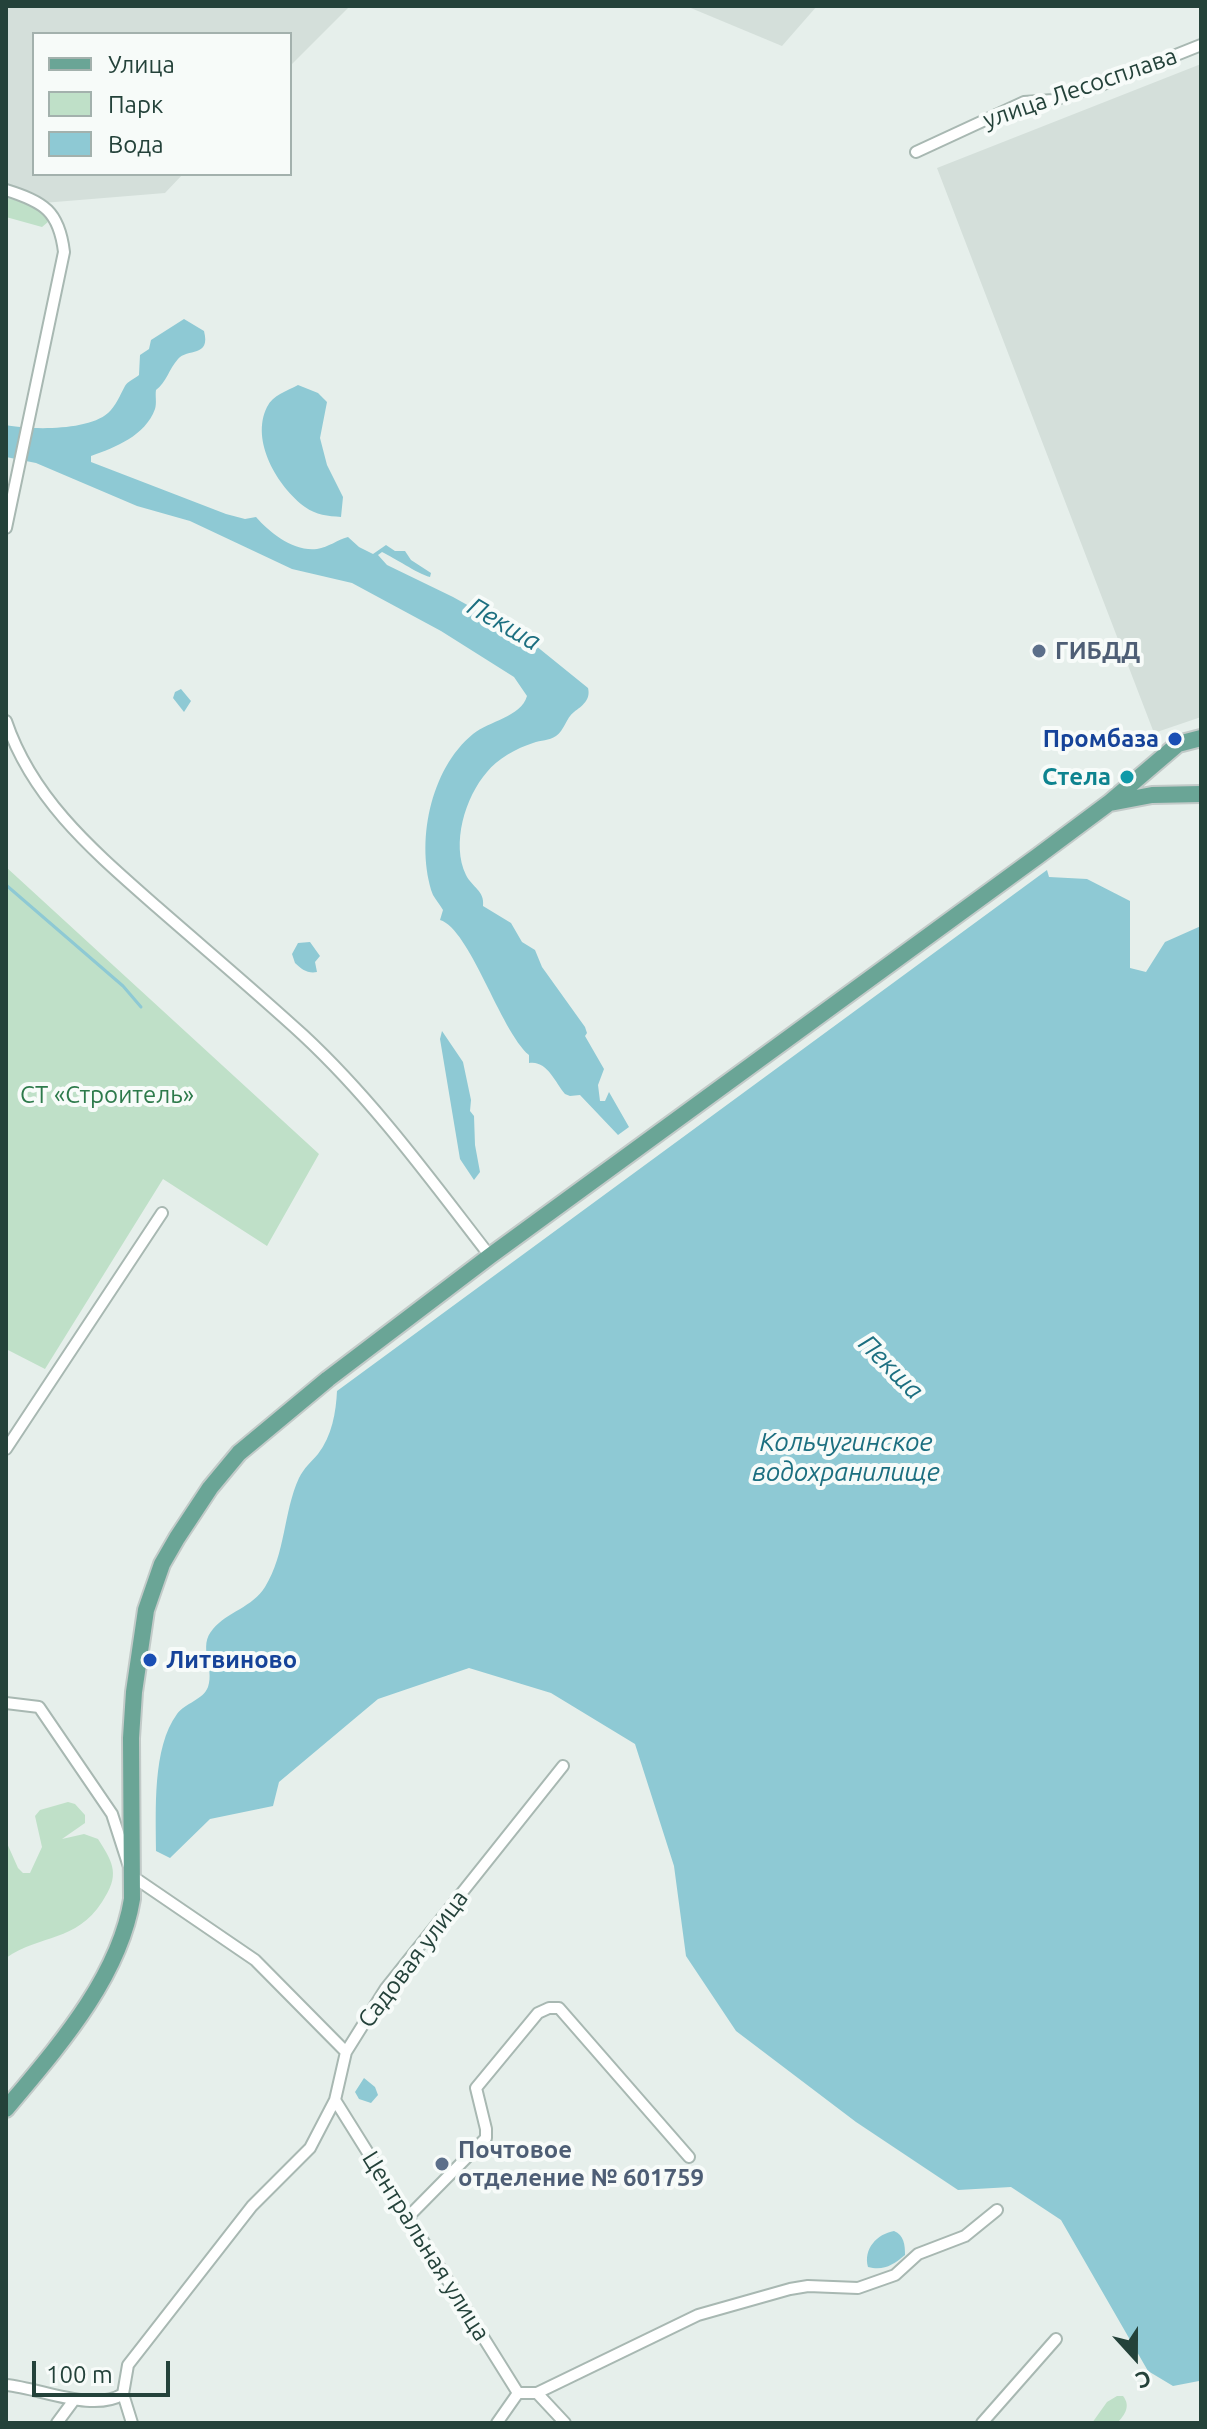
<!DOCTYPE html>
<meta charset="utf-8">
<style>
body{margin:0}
#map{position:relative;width:1207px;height:2429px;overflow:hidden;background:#e6efeb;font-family:Ubuntu,sans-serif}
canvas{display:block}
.frame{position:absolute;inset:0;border:8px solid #24423a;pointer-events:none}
.legend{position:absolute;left:32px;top:32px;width:260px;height:144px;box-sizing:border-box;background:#f7fbf9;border:2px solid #a3b1ad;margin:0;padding:10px 14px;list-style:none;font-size:24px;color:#24423a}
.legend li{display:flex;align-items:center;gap:16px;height:40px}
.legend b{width:40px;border:2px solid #a3b1ad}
.north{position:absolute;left:1095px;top:2317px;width:80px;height:80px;-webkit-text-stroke:6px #f7fbf9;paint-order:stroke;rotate:159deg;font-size:22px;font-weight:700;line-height:32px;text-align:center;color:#24423a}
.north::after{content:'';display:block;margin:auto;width:28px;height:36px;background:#24423a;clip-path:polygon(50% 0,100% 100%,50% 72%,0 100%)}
.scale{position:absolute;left:32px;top:2361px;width:138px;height:36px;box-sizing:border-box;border:4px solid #24423a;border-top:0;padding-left:10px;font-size:24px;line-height:28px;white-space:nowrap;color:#24423a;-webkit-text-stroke:6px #f7fbf9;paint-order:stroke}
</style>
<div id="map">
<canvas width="1207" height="2429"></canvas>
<div class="frame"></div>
<ul class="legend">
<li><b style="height:10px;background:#6aa596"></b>Улица</li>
<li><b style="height:22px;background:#bfe0c8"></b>Парк</li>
<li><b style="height:22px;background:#8ec9d4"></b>Вода</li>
</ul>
<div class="north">С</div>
<div class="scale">100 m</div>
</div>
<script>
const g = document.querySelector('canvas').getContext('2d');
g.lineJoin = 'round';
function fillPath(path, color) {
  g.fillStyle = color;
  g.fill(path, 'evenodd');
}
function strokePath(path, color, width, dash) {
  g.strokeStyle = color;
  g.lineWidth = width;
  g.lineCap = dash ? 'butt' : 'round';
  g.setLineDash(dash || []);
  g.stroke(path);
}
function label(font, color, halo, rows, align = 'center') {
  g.font = font + ' Ubuntu,sans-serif';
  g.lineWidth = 8;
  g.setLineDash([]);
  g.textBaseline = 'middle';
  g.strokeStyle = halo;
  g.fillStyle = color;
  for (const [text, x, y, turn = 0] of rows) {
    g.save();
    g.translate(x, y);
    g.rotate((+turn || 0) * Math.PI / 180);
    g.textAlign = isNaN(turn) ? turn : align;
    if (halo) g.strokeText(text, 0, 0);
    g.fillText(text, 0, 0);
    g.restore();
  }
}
fillPath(new Path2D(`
 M 6,6 L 350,6 L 290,66 L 290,34 L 34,34 L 34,174 L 183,174 L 165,193 L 6,206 Z
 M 686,6 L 817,6 L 782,46 Z
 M 1201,64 L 1201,717 L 1154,733 L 937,168 Z`), '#d4dfda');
fillPath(new Path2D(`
 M 6,198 C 22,202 42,204 48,222 L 42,227 L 6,217 Z
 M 6,867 L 319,1154 L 267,1246 L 163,1179 L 45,1369 L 6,1349 Z
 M 68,1802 L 75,1804 L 85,1815 L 85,1823 L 62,1839 L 84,1834 L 98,1839 C 114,1864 120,1875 102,1902 C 76,1942 41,1934 6,1958 L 6,1841 L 18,1868 L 23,1873 L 30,1873 L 42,1847 L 35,1816 L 40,1810 Z
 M 1117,2396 L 1123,2396 C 1131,2406 1125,2415 1117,2423 L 1092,2423 L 1107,2402 Z`), '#bfe0c8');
fillPath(new Path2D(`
 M 184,319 L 204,331 C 211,358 187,348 178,359 C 169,369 166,383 156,390 C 155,396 157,403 155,409 C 145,436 116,447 91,456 L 91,462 L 226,514 L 245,519 L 256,517 C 270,533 294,552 317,549 C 329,547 337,540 348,537 L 359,547 L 373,554 L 386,545 L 395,551 L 405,551 L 411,560 L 431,573 L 430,577 C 416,573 395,558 382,552 L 378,555 L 387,565 L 453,597 L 525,637 L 588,688 C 591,700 582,706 574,712 C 566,718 564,731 556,736 C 549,741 541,740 533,743 C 517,748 497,759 487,772 C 465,797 451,844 466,875 C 472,887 485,891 483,906 L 511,923 L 522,942 L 535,950 L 542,967 L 585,1027 L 587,1033 L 585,1036 L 604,1069 L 598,1085 L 600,1101 L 605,1101 L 609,1092 L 629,1127 L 618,1135 L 580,1095 L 570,1096 L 565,1094 C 555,1082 547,1060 529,1063 L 529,1055 C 500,1030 470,929 440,920 L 443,910 C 440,905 436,900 433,895 C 415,844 430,769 473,734 C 489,721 521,717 527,696 L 514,677 L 441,631 L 352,583 L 292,569 L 190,521 L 137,506 L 36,463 L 6,457 L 6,425 C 30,430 88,431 108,413 C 116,406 120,395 125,386 C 128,381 134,379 139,375 L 140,355 L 149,349 L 151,340 Z
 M 298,385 L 318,393 L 327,402 L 320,438 L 327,465 L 343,497 L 341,517 C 328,516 316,515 305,507 C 278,487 250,441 267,407 C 273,395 287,391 298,385 Z
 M 181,689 L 191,701 L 184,712 L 173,698 L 175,692 Z
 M 1047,870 L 1049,877 L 1087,879 L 1130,901 L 1130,968 L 1146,972 L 1165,942 L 1201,926 L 1201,2377 L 1199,2381 L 1173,2386 L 1148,2371 L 1061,2220 L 1011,2187 L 958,2190 L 856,2122 L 736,2031 L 686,1956 L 674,1866 L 635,1744 L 551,1693 L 469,1668 L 378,1699 L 279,1782 L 273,1806 L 210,1819 L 170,1858 L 156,1851 C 156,1811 152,1748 177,1714 C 185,1703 203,1700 208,1687 C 215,1667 197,1647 213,1629 C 227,1612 253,1607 265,1587 C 286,1553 283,1513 299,1478 C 304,1468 311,1462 318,1454 C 332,1436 336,1412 337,1391 Z
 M 310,942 L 320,956 L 315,962 L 317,972 C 308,974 301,969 295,963 L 292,954 L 298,943 Z
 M 442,1031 L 463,1062 L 471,1100 L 470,1111 L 474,1116 L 475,1145 L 480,1172 L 474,1180 L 460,1159 L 440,1039 Z
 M 364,2078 L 375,2087 L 378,2095 L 371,2103 L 359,2099 L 355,2092 Z
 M 894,2231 C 904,2235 905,2245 905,2255 C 893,2265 884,2271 868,2267 C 863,2249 877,2234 894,2231 Z`), '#8ec9d4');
strokePath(new Path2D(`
 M 6,885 L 123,986 L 141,1007`), '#8ec9d4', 3);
const minor = new Path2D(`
 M 916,152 L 1024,102 L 1053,100 L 1101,85 L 1201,45
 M 6,190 C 44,202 59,211 64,252 L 6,528
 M 6,721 C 33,801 96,853 157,907 C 205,949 255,991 303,1035 C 374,1101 431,1180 490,1256
 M 6,1449 L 162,1213
 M 6,1703 L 39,1707 L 112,1814 L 132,1876 L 255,1960 L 346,2052
 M 335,2100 L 518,2393
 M 408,2217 L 486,2138 L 486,2129 L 476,2088 L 538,2013 L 549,2008 L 559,2008 L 689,2157
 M 6,2385 C 41,2388 93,2413 123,2394
 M 537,2393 L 565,2423
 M 57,2423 L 74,2400
 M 132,2423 L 123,2394 L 128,2365 L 252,2206 L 310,2148 L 335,2100 L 346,2052 L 386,1988 L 563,1766
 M 497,2423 L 518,2393 L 537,2393 L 698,2315 L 790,2289 L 808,2286 L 858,2288 L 895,2275 L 918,2254 L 965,2236 L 997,2210
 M 982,2423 L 1056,2339`);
const primary = new Path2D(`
 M 1110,803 L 1152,795 L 1201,794
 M 6,2109 C 56,2049 119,1979 132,1899 L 131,1738 L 134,1692 L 146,1610 L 162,1564 L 177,1538 L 210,1488 L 239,1453 L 328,1379 L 490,1256 L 1038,856 L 1109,803 L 1178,744 L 1201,738`);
strokePath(minor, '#a8b8b2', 14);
strokePath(primary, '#c2cac8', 20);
strokePath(minor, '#fff', 10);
strokePath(primary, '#6aa596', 16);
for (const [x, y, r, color] of [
 [1039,651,8,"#5c6f8a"],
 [1175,739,8,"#1a4fb4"],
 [1127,777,8,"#0f9aa8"],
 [150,1660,8,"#1a4fb4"],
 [442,2164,8,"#5c6f8a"]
]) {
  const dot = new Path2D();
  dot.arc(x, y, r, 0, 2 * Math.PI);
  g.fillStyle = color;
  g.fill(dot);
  strokePath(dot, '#f7fbf9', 3);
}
label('24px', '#24423a', '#f7fbf9', [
 ["улица Лесосплава",1080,88,-19],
 ["Садовая улица",413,1959,-53],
 ["Центральная улица",426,2246,58]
]);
label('bold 24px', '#4e5e75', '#f7fbf9', [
 ["ГИБДД",1055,651],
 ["Почтовое",458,2150],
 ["отделение № 601759",458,2178]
], 'left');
label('bold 24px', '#164399', '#f7fbf9', [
 ["Промбаза",1159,739],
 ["Литвиново",166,1660,"left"]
], 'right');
label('bold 24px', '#0d838f', '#f7fbf9', [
 ["Стела",1111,777]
], 'right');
label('24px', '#2d7a4b', '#f7fbf9', [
 ["СТ «Строитель»",107,1095]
]);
label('italic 26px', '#1c6f80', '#f7fbf9', [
 ["Пекша",504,624,30],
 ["Пекша",891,1367,45],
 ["Кольчугинское",846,1442],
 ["водохранилище",846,1472]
]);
</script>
